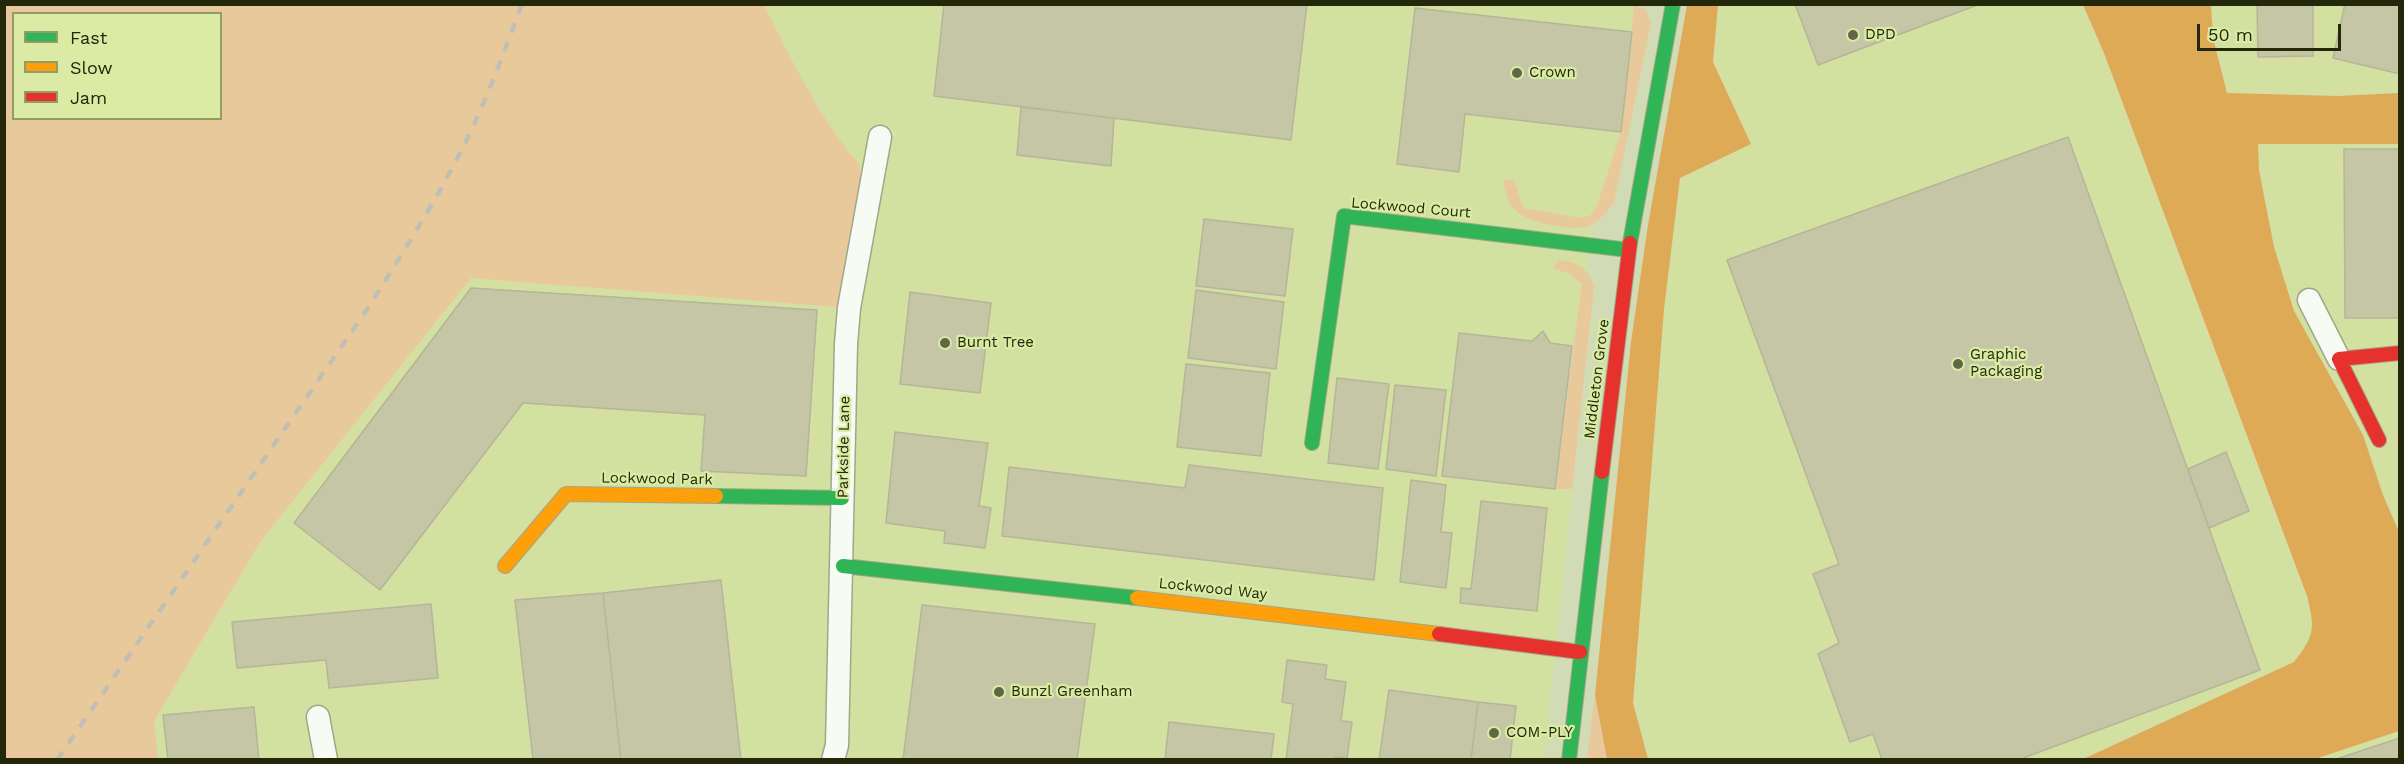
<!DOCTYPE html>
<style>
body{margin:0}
#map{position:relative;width:2404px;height:764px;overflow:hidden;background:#d2dbb3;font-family:"Work Sans",sans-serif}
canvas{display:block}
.frame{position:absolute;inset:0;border:6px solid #23280b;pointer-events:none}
.legend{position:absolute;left:12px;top:12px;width:210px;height:108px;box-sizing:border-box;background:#dbeba3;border:2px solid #919d66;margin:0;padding:8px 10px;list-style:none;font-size:18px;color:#23280b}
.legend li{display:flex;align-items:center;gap:12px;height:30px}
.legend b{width:30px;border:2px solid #919d66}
.scale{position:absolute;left:2197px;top:24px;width:144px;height:27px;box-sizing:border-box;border:3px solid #23280b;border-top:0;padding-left:8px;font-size:18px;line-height:21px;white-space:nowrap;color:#23280b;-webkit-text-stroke:4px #dbeba3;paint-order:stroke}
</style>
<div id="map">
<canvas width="2404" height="764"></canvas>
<div class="frame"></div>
<ul class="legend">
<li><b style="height:8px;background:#30b455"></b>Fast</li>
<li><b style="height:8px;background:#ff9f0a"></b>Slow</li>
<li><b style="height:8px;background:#e5322d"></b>Jam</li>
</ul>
<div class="scale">50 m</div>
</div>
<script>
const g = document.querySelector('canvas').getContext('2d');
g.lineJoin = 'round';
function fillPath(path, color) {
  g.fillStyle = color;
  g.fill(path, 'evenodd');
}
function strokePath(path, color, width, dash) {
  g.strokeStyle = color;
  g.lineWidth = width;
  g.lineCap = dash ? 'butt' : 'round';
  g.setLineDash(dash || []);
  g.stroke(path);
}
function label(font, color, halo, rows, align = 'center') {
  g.font = font + ' "Work Sans",sans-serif';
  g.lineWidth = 4.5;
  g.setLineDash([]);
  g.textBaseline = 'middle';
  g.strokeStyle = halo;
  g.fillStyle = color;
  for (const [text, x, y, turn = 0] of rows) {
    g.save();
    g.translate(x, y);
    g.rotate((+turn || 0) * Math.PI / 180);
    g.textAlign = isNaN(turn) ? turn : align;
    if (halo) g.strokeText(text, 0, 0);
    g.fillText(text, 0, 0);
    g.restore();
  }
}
fillPath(new Path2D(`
 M 764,5 L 1634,5 L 1621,132 L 1597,206 L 1572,346 L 1555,489 L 1572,489 L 1544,759 L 158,760 L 154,721 L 260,542 L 471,277 L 849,308 L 860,165 L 842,145 L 786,49 Z
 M 1718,5 L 2083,5 L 2104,53 L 2307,596 L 2314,625 L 2307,645 L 2294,662 L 2081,759 L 1650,759 L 1633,703 L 1664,309 L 1680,178 L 1750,144 L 1713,62 Z
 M 2211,5 L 2399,5 L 2399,93 L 2338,96 L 2227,93 L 2213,38 Z
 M 2258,143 L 2399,144 L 2399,532 L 2383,495 L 2363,435 L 2294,311 L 2274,247 L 2259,169 Z
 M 2399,731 L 2399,759 L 2315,759 Z`), '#d3e0a2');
fillPath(new Path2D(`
 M 4,5 L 764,5 C 790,57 821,122 860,165 L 862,231 L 849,308 L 471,278 L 260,542 L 154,721 L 158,759 L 5,759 ZM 14,14 L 220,14 L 220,118 L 14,118 Z
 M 1634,5 L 1646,10 L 1651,22 L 1614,203 C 1607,211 1600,221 1590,225 C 1575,233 1526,222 1515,210 C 1507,201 1505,191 1503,180 L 1514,180 L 1523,208 L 1581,218 L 1591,215 L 1597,206 L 1621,132 Z
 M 1559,260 C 1578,262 1588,268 1594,286 L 1572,489 L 1555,489 L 1582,284 L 1570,274 L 1552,268 Z
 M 1595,695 L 1607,759 L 1587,759 Z`), '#e9c99b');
fillPath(new Path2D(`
 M 1687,5 L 1718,5 L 1713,62 L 1751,144 L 1680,178 L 1664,309 L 1633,703 L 1648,759 L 1607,759 L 1595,695 L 1631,342 L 1648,225 Z
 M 2083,5 L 2211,5 L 2213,38 L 2227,93 L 2338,96 L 2399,93 L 2399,144 L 2258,144 L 2259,170 L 2274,247 L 2294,311 L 2363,435 L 2383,495 L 2399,532 L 2399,731 L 2315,759 L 2081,760 L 2294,662 C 2315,635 2315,629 2307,596 L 2104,53 Z`), '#deaa58');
const building = new Path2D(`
 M 944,4 L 1307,4 L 1291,140 L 934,96 Z
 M 1795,4 L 1980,4 L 1818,65 Z
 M 2257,4 L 2313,4 L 2313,56 L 2258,57 Z
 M 2345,4 L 2400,4 L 2400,74 L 2333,58 Z
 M 1415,8 L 1632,32 L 1621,132 L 1465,114 L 1459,172 L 1397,164 Z
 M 1021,107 L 1114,118 L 1111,166 L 1017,155 Z
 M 2068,137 L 2260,670 L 2018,760 L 1882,760 L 1873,734 L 1850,742 L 1818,654 L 1839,643 L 1813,574 L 1839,564 L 1727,260 Z
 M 2344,149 L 2400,149 L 2400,318 L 2345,318 Z
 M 1204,219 L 1293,229 L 1285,296 L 1196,286 Z
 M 471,288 L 817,310 L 806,476 L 701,471 L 705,415 L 523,403 L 380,590 L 294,523 Z
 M 1196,290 L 1284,302 L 1276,369 L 1188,358 Z
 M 910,292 L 991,303 L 980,393 L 900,384 Z
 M 1543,331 L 1550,343 L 1572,346 L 1555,489 L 1442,476 L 1459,333 L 1532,341 Z
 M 1186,364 L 1270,373 L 1261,456 L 1177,447 Z
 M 1337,378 L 1389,384 L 1378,469 L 1328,463 Z
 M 1395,385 L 1446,390 L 1436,476 L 1386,469 Z
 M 895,432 L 988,443 L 979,506 L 991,508 L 985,548 L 944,543 L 945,531 L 886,523 Z
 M 2226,452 L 2249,511 L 2209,528 L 2188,469 Z
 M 1189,465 L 1383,488 L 1374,580 L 1002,536 L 1009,467 L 1185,488 Z
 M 1411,480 L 1446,485 L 1441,532 L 1452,533 L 1446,588 L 1400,582 Z
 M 1481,501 L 1547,508 L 1537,611 L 1460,603 L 1461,588 L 1471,589 Z
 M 721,580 L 741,760 L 621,760 L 603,593 Z
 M 603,593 L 621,760 L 533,760 L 515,600 Z
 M 431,604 L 438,678 L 329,688 L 326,660 L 237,668 L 232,622 Z
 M 922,605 L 1095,624 L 1077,760 L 903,760 Z
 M 1287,660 L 1327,665 L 1325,679 L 1346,682 L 1341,721 L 1352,722 L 1347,758 L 1335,757 L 1335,760 L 1286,760 L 1293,704 L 1282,702 Z
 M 1389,690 L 1478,702 L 1471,760 L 1379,760 Z
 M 1478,702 L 1516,706 L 1510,760 L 1471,760 Z
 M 254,707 L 259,760 L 168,760 L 163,715 Z
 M 1169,722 L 1274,734 L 1271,760 L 1165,760 Z
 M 2400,738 L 2400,760 L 2333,760 Z`);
fillPath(building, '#c5c6a6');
strokePath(building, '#b4b696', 1.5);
const street = new Path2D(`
 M 2309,300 L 2339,359
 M 318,717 L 326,760
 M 833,760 L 837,745 L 846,344 L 849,308 L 880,137`);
const fast = new Path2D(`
 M 1630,243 L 1673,4
 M 1312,443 L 1344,216 L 1629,250
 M 716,496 L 842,498
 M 843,566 L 1137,598
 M 1569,760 L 1602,472`);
const slow = new Path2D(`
 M 505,566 L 566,494 L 716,496
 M 1137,598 L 1439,634`);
const jam = new Path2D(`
 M 2379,440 L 2339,359 L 2400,353
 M 1602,472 L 1630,243
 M 1439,634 L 1580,652`);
strokePath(street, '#a0a787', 25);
strokePath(fast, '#a0a787', 16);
strokePath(slow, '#a0a787', 16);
strokePath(jam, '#a0a787', 16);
strokePath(street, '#f8faf4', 22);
strokePath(fast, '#30b455', 14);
strokePath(slow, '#ff9f0a', 14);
strokePath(jam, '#e5322d', 14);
strokePath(new Path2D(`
 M 57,760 L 368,308 C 403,252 439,197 468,137 C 489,94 505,49 522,4`), '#bec0b6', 4.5, [10, 10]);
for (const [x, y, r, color] of [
 [1853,35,6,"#606746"],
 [1517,73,6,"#606746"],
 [945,343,6,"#606746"],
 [1958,364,6,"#606746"],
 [999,692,6,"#606746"],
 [1494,733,6,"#606746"]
]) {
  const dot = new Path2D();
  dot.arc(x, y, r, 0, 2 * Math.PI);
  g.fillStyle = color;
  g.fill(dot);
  strokePath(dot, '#dbeba3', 2);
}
label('15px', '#23280b', '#dbeba3', [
 ["DPD",1865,35],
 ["Crown",1529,73],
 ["Burnt Tree",957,343],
 ["Graphic",1970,355],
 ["Packaging",1970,372],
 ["Bunzl Greenham",1011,692],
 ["COM-PLY",1506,733]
], 'left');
label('15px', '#23280b', '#dbeba3', [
 ["Lockwood Court",1411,208,5],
 ["Middleton Grove",1597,379,-83],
 ["Parkside Lane",844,447,-89],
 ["Lockwood Park",657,479,1],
 ["Lockwood Way",1213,589,6]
]);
</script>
